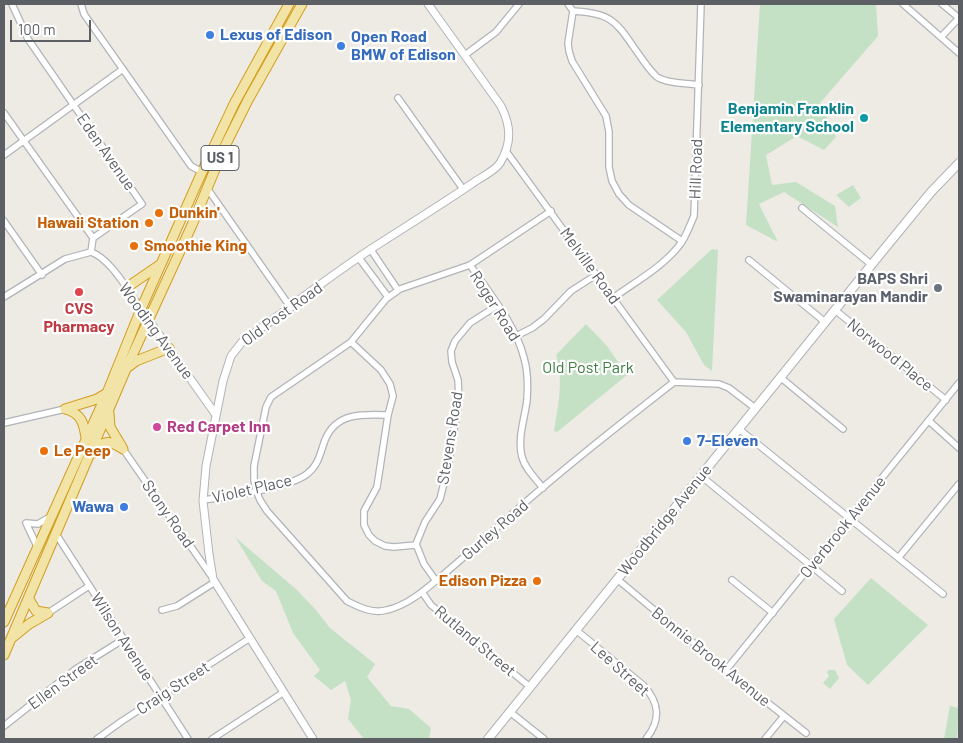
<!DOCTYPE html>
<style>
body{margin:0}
#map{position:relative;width:963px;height:743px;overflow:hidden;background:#edebe4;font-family:Barlow,sans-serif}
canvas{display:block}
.frame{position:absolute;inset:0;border:5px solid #5c5f63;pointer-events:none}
.scale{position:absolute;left:10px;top:20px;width:81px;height:22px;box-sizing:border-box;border:2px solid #5c5f63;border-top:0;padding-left:6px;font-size:15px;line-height:18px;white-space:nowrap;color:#5c5f63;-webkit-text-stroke:4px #fff;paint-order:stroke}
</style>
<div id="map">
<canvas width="963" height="743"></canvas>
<div class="frame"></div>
<div class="scale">100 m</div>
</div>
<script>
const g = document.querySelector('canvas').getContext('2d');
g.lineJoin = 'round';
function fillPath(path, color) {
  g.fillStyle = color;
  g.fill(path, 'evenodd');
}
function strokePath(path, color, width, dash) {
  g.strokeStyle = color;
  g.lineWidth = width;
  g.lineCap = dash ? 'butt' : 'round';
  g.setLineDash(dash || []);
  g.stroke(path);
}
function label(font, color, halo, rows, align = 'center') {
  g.font = font + ' Barlow,sans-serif';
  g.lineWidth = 4.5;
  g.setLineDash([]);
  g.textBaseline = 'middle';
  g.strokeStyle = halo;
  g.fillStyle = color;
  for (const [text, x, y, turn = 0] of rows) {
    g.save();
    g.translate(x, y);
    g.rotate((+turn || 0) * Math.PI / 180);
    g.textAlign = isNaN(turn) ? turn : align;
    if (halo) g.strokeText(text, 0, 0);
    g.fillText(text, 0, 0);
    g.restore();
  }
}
fillPath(new Path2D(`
 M 760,4 L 876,4 L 878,36 L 820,103 L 836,137 L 824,150 L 797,136 L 766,155 L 772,185 L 796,182 L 835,206 L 838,227 L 784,192 L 759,204 L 778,242 L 746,225 Z
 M 853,185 L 861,198 L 849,207 L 836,195 Z
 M 712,249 L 718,250 L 712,371 L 704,365 L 686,332 L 657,300 Z
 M 586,324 L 607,346 L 627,375 L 557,432 L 554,431 C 558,406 564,380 556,355 Z
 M 235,537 L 297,590 L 315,609 L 330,628 L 375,664 L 367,677 L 391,706 L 409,709 L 431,728 L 429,739 L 364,739 L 348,719 L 351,700 L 345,681 L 331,690 L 314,676 L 320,670 L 293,633 L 276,591 L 262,581 Z
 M 871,578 L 928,625 L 868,685 L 847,665 L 834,619 Z
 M 829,670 L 835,670 L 839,678 L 830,689 L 823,683 L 829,676 L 827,672 Z
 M 950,706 L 959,708 L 957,739 L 944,739 Z`), '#c4e1c5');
const minor = new Path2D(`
 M 81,4 L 84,14 L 191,166 L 202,172
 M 568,4 L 573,11 L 568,43 L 569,51 L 572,61 L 606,116 L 609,132 L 609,167 L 612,181 L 619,194 L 629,205 L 682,241
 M 903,4 L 959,53
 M 942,4 L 959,18
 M 573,11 C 615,13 617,24 640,56 C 645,63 650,71 657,77 C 668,84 687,83 699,85
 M 941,37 L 959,18
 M 465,55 L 496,32 L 519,4
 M 398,98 L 463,189
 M 4,113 L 93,238
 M 506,151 L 674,382
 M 4,155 L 123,69
 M 207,188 L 291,308
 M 802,208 L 872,265
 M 551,211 L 470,265 L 400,289 L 386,299 L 351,342 L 271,397 L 266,407 L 254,466 L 254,480 L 256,490 L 260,500 L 267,511 L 347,601 C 359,607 372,614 387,610 C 409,605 427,588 444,574 C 467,555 489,534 512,514 C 564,468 619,425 674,382 L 719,384 L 729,388 L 755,408
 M 4,221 L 42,275
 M 371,250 L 398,290
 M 91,252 C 111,259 128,291 141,309
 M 359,258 L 388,297
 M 749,260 L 825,322
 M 470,265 C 488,291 517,327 524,358 C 528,371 528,386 527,400 C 525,418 517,438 522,457 C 525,469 536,479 543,488
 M 4,297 L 65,259 L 91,252 L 93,238 L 142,204 L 28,39 L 12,4
 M 613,298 C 635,282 661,268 678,247 C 686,238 689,227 694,216 L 701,4
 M 835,310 L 946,400
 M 516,336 L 532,328 L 544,319 L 571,291 L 596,275
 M 351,342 L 381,370 L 390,384 L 393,396 L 388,415 L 377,487 L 364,511 L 364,525 L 369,535 L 375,541 L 385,546 L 394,547 L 416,545
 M 780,377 L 843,429
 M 929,421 L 959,448
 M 4,423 L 65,409
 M 739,429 L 943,594
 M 123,449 L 212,577
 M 701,476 L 842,591
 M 203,500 C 227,497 289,488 307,474 C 319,465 320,453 325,440 C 336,412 364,414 388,415
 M 56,534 L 188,739
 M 36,547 L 36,544 L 26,523 L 38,524 L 50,517
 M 899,557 L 959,484
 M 617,579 L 726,670 L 806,733
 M 732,580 L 773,613
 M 436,581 L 424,564 L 416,544 L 425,522 L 440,499 L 448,467 L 459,399 L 458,380 L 452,362 L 451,351 L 455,341 L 470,323 L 498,305
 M 422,592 L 431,605 L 530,687
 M 162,610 L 177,606 L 215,582
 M 48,613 L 89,586
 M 576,630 L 643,685 C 659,702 662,719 646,739
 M 726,670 L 959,383
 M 510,712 L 544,739
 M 4,726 L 76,669 L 124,639
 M 97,739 L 122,721 L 250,638
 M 212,739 L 284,692
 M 765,739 L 784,716`);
const tertiary = new Path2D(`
 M 141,309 L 216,415
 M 313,739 L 213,579 L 209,554 L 203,501 L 206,466 L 223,381 L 231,356 L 242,342 C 285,311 327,278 371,249 C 405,227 439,206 473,183 C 481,177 495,171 500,163 C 512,143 511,126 501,106 L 428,4`);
const secondary = new Path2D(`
 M 488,739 L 881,253 L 931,192 L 959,163`);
const trunk = new Path2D(`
 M 126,288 L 161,264
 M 128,367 L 136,361 L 169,348
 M 65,409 L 97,399 L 107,393
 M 65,409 C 81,413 84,423 86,438
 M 109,413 L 110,427 L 122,447
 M 94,453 C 103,438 110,441 123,449
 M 29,599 L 36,611 L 48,613
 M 4,622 L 107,393 L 141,309 L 202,172 L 234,104 L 289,4
 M 13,637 L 29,624 L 48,613
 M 4,655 L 126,369 L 192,225 L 223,150 L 248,100 L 302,4`);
strokePath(minor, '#b1b4b8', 8);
strokePath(tertiary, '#b1b4b8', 9);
strokePath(secondary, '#b1b3b7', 10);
strokePath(trunk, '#d39e1e', 11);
strokePath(minor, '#fff', 5.5);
strokePath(tertiary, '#fff', 7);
strokePath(secondary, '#fff', 8);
strokePath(trunk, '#f2e3a6', 9);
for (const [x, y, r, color] of [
 [210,35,5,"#3f7fe0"],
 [341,46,5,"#3f7fe0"],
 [864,118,5,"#0f9aa8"],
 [159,213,5,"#e8710a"],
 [149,223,5,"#e8710a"],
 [134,246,5,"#e8710a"],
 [938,288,5,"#6b7280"],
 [79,292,5,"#e0444e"],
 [157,427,5,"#d1479c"],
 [687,441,5,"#3f7fe0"],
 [44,451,5,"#e8710a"],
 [124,507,5,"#3f7fe0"],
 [537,581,5,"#e8710a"]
]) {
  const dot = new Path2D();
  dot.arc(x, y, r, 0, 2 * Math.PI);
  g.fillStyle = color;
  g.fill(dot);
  strokePath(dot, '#fff', 2);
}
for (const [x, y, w] of [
 [220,158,38]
]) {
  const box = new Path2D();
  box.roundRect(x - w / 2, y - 12.5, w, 25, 4);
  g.fillStyle = '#fff';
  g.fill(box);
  strokePath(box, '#5c5f63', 1);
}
label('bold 15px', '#5c5f63', null, [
 ["US 1",220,158]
]);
label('bold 16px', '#366cbe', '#fff', [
 ["Lexus of Edison",220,35],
 ["Open Road",351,37],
 ["BMW of Edison",351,55],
 ["7-Eleven",697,441],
 ["Wawa",114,507,"right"]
], 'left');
label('bold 16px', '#0d838f', '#fff', [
 ["Benjamin Franklin",854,109],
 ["Elementary School",854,127]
], 'right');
label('16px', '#5c5f63', '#fff', [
 ["Eden Avenue",106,152,55],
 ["Hill Road",696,169,-88],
 ["Melville Road",590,266,54],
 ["Roger Road",495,306,58],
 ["Old Post Road",282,314,-36],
 ["Wooding Avenue",156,331,54],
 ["Norwood Place",890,355,39],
 ["Stevens Road",450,438,-81],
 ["Violet Place",252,489,-13],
 ["Stony Road",168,514,55],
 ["Woodbridge Avenue",665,520,-51],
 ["Overbrook Avenue",843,527,-51],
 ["Gurley Road",495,530,-41],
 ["Wilson Avenue",122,637,57],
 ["Rutland Street",475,641,40],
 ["Bonnie Brook Avenue",711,657,39],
 ["Lee Street",620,669,42],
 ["Ellen Street",63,682,-36],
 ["Craig Street",173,688,-33]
]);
label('bold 16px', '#c56008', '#fff', [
 ["Dunkin'",169,213],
 ["Hawaii Station",139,223,"right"],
 ["Smoothie King",144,246],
 ["Le Peep",54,451],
 ["Edison Pizza",527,581,"right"]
], 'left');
label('bold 16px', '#5b616d', '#fff', [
 ["BAPS Shri",928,279],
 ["Swaminarayan Mandir",928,297]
], 'right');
label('bold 16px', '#be3a42', '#fff', [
 ["CVS",79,309],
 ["Pharmacy",79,327]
]);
label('16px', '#407e44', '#fff', [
 ["Old Post Park",588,368]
]);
label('bold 16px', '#b23c85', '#fff', [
 ["Red Carpet Inn",167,427]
], 'left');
</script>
